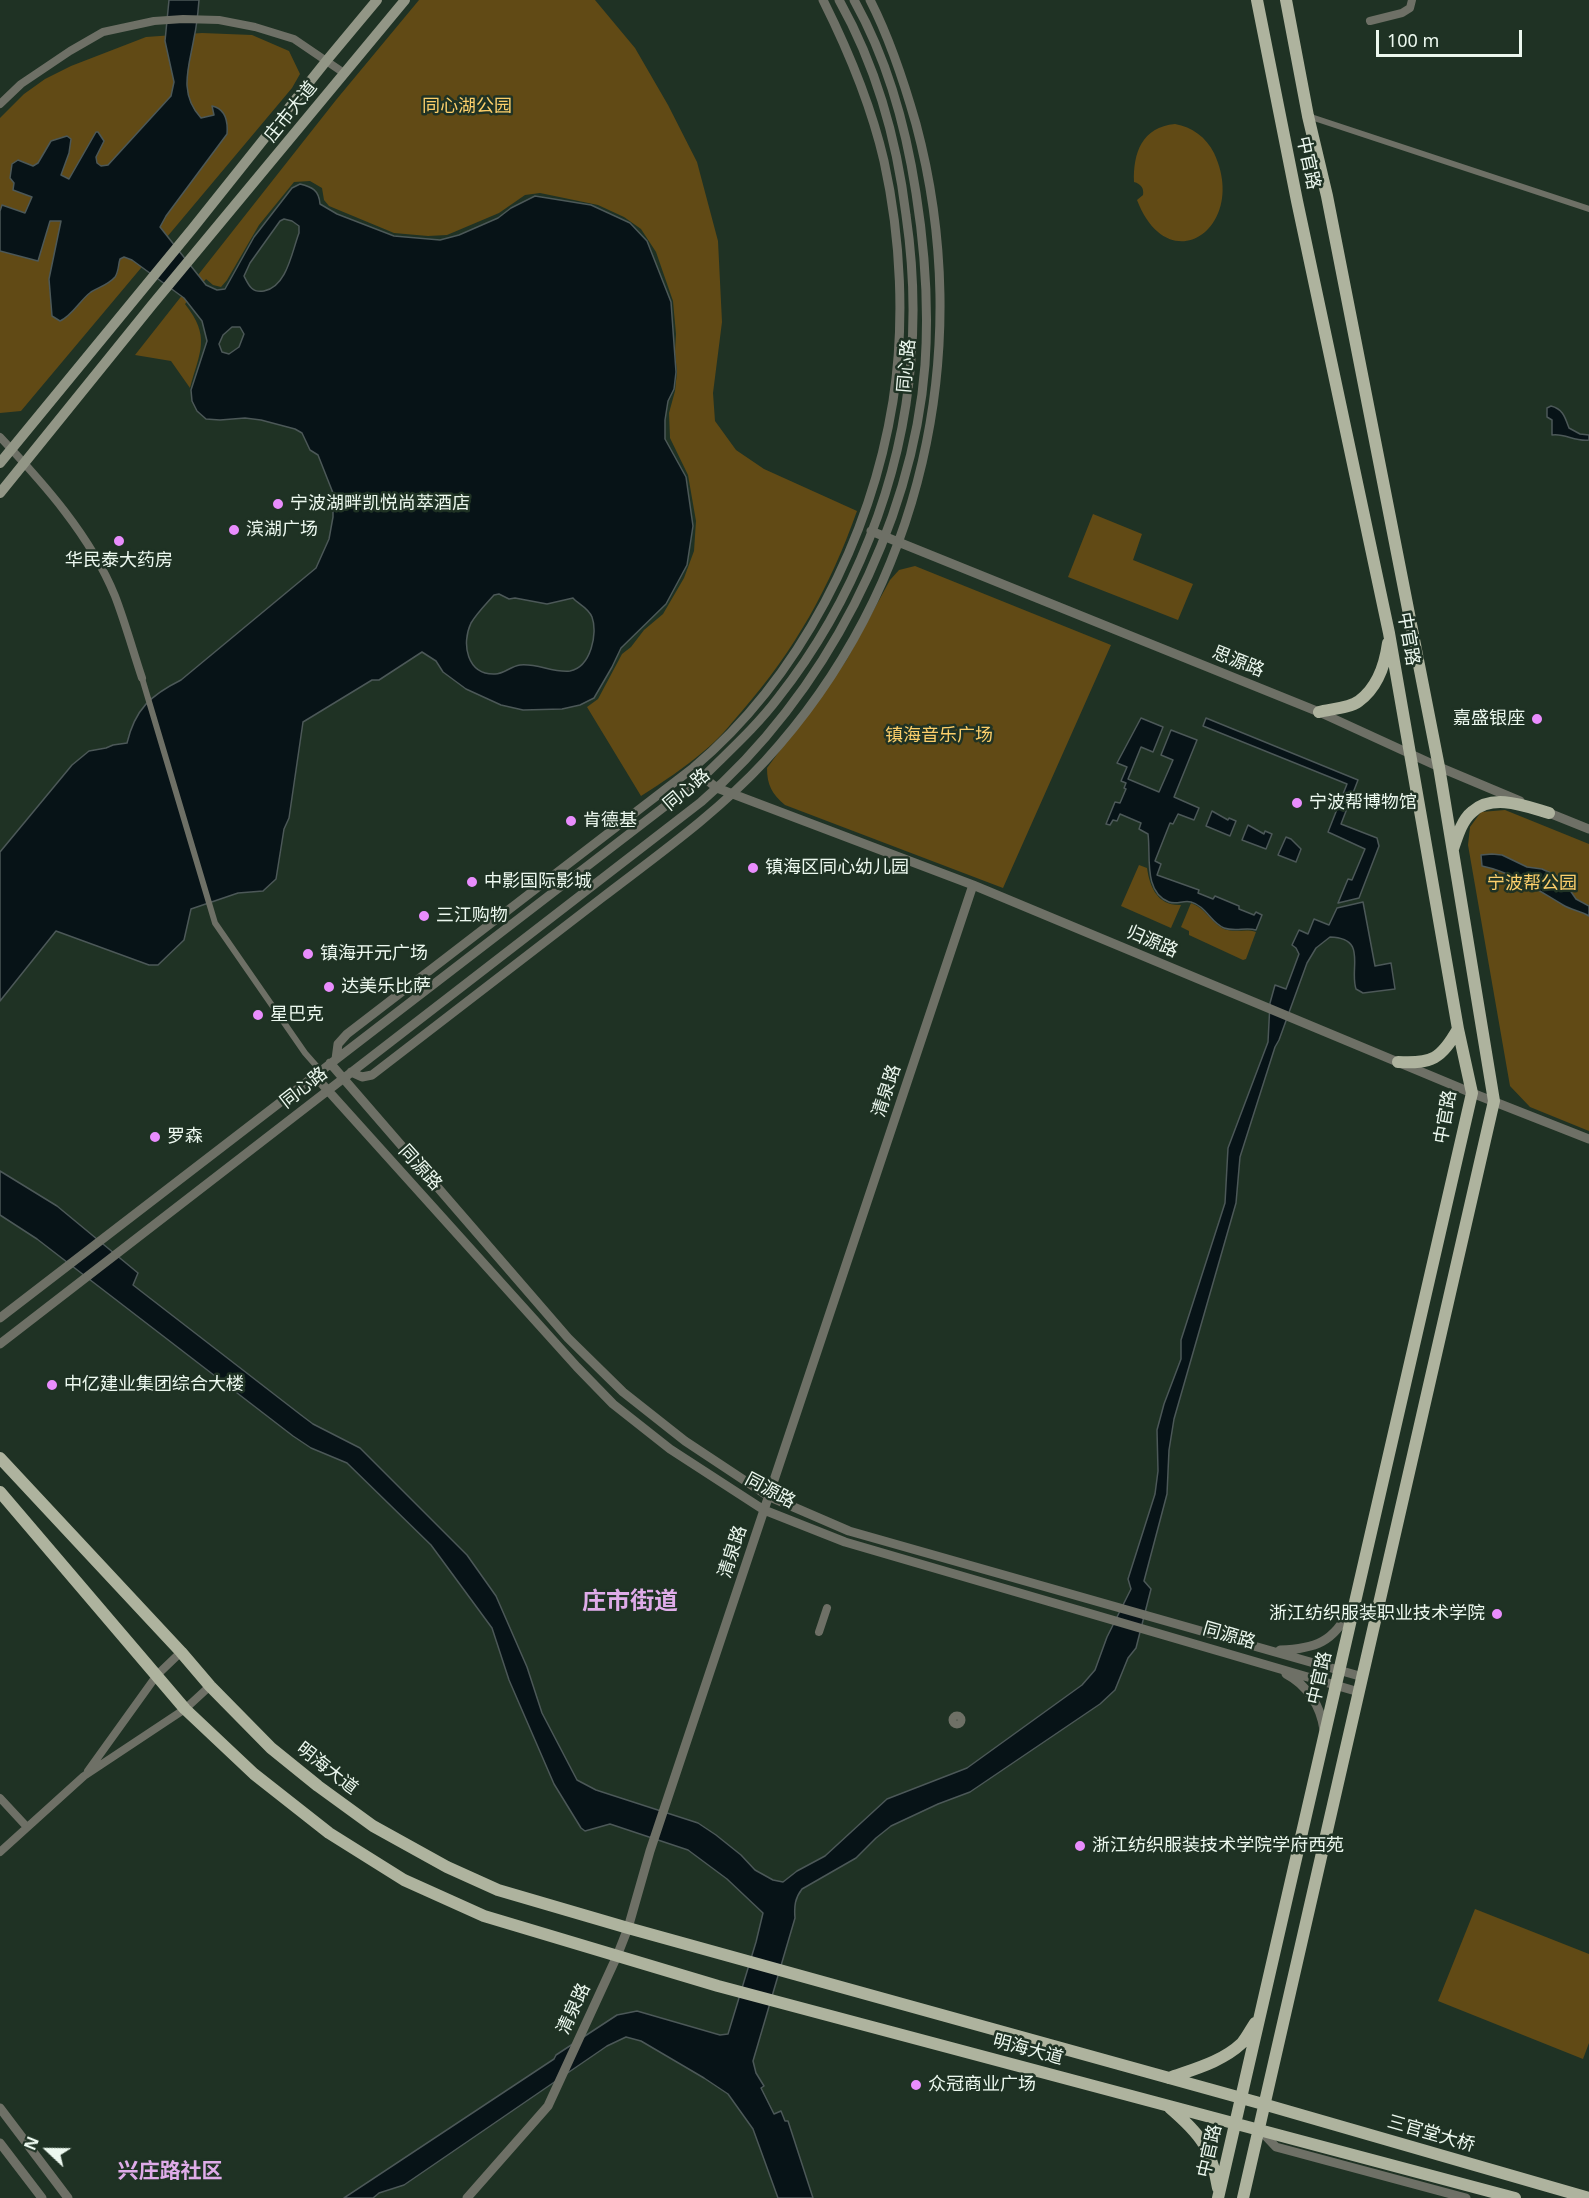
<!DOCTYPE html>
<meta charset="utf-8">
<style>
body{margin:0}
#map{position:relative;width:1589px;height:2198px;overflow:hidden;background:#1f3224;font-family:"Noto Sans",sans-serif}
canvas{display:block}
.north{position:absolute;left:18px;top:2120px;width:60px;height:60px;-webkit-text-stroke:4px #1f3224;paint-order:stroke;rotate:292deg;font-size:16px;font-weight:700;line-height:24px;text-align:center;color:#ecf8ef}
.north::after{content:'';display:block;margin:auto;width:21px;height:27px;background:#ecf8ef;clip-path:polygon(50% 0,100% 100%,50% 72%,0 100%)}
.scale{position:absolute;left:1376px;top:30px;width:146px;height:27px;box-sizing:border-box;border:3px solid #ecf8ef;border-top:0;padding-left:8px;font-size:18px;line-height:21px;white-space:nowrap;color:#ecf8ef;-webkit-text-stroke:4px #1f3224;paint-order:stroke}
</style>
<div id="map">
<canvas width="1589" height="2198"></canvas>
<div class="north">N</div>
<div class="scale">100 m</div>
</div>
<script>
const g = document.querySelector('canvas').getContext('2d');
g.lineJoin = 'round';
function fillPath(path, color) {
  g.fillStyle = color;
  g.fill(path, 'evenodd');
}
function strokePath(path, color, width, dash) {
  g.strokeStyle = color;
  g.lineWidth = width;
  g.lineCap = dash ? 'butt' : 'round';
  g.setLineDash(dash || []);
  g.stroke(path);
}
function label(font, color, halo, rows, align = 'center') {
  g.font = font + ' "Noto Sans","Noto Sans SC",sans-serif';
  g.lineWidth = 5;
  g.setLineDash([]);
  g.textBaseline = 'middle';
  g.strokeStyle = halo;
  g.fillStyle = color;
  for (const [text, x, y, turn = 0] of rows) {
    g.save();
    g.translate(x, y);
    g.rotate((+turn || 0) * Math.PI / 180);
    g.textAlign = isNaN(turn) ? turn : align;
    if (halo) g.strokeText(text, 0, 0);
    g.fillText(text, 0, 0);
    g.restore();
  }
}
fillPath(new Path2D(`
 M 419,0 L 595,0 L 635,48 L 668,105 L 697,162 L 718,241 L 722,322 L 713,393 L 715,421 L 736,450 L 764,469 L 857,511 C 830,587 795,650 742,711 C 730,725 718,740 704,751 C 684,768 663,782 641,796 L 587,707 L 598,699 L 622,654 L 631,647 L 644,630 L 663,614 L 684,578 L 694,551 L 696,521 L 688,475 L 670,438 L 669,413 L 675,391 L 677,372 L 675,352 L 676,334 L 673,301 L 656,252 L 641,229 L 624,217 L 598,205 L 540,193 L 525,195 L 499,213 L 447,235 L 428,236 L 394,233 L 329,206 L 324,200 L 322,188 L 310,181 L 294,182 L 259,225 L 227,280 L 221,287 L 213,285 L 206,279 L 185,304 C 211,337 200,351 190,388 L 171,361 L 135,355 L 336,100 Z
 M 202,33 L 252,35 L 289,51 L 300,74 L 292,88 L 21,411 L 0,413 L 0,118 L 24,94 L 45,79 L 71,66 L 146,37 Z
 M 1175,124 C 1192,127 1206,137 1214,153 C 1249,227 1169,283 1137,200 L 1143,195 C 1144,188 1141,184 1134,182 C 1133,153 1142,127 1175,124 Z
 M 1093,514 L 1142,534 L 1133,560 L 1193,584 L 1178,620 L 1068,577 Z
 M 915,566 L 1111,645 L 1003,888 L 785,805 C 772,794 767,785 767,768 L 846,661 L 890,580 L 899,570 Z
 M 1505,810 L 1589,844 L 1589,1131 L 1530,1107 L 1510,1086 L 1468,845 L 1470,827 L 1481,812 Z
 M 1139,865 L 1147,868 C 1150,888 1158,906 1181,905 L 1171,928 L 1121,906 Z
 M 1191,903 C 1205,908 1210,921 1222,928 C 1234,934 1245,928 1256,932 L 1246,959 L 1243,960 L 1189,935 L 1189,931 L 1181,927 Z
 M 1475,1909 L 1589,1954 L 1589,2043 L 1583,2059 L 1438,2001 Z`), '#614a15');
const water = new Path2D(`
 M 169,0 L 199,0 C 198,13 197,25 194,38 C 189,67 178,93 201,118 L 214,115 L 212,106 C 226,109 228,122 227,134 L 166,216 L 160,227 L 206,285 L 217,290 L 225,289 L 254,237 L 292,188 L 300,184 C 312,187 319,190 320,204 L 337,214 L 394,236 L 440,240 L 459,235 L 498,218 L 511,208 L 535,196 L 591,205 L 630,223 L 647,241 L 671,302 L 676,372 L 674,389 L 668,401 L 665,420 L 665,439 L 686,477 L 693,526 L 687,565 L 666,604 L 621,648 L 612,667 L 594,698 L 580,705 L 562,709 L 523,710 L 501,705 L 466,689 L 443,672 L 436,661 L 422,652 L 379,680 L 372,680 L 303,722 L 289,818 L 284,829 L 276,879 L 263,891 L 238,893 L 191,909 L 184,940 L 158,965 L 149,965 L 56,931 L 0,1001 L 0,852 L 72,765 L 89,751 L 106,748 L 113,745 L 127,743 C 135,709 151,695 181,680 L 316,568 L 329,539 L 333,517 L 333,493 L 318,455 L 310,450 L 302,433 L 295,429 L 261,420 L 245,418 L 220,420 L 206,419 L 197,411 L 192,401 L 191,390 L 207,341 L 202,321 L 184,298 L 132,260 L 124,257 L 120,259 C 118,265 119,271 115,277 C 108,285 99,287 91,292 C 80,300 72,316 60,321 L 52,316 L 49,279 L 61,221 L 50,221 L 38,261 L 0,251 L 0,211 L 2,205 L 25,213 L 32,197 L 13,190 L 14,183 L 10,178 L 12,164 L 18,160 L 33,166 L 38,163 L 51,141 L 67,136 L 71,139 L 69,153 L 61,175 L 69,179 L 96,132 L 98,132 L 104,141 L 96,157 L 97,163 L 101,166 L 108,165 L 171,96 L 174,82 L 165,41 ZM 284,219 L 292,221 L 299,226 L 299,233 C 292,251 287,287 264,291 C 252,293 249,286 244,276 L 250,263 L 280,221 ZM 232,327 L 240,327 L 244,334 L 239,347 L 229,354 L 222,352 L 219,344 L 223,335 ZM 499,594 L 509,599 L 515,598 L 547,604 L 573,598 C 579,605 588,607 592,617 C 598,633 591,667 570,671 C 553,673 537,663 520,665 C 511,666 504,674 495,674 C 467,675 461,644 471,623 C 477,613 486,604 494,595 Z
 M 1551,406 C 1563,409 1565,417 1569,428 L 1580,434 L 1589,435 L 1589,440 C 1575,442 1565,433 1552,435 L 1552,420 L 1547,417 L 1547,408 Z
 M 1141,718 L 1163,727 L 1153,752 L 1141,747 L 1128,779 L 1159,792 L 1173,760 L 1161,755 L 1171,730 L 1197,740 L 1174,797 L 1199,808 L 1194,820 L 1178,814 L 1173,824 L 1170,823 L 1155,861 L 1161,864 L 1157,875 L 1199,890 L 1198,893 L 1213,899 L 1215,896 L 1239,906 L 1239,909 L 1254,915 L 1256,912 L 1262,915 L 1256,930 C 1246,927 1235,932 1224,928 C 1211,923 1206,906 1191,902 C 1183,900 1177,905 1169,902 C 1143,892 1151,855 1148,834 L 1139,829 L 1141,823 L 1120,814 L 1117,821 L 1113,820 L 1110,825 L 1106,824 L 1115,802 L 1120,803 L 1126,789 L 1124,788 L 1126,783 L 1121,781 L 1127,767 L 1117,763 Z
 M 1206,718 L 1358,780 L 1341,824 L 1377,838 L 1379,846 L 1359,898 L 1338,903 L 1348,879 L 1352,880 L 1365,849 L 1328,832 L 1347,784 L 1203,726 Z
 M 1212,811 L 1228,820 L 1229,818 L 1236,821 L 1230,836 L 1206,826 Z
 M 1248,825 L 1264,834 L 1265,831 L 1272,834 L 1266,849 L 1242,840 Z
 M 1286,837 L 1291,839 L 1301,849 L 1296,862 L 1278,855 Z
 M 1492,854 L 1502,855 L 1527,867 L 1542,869 L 1557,876 L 1565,883 L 1576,899 L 1589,906 L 1589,916 C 1581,911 1571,910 1563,905 C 1536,889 1514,873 1482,866 L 1481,855 Z
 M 1363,902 L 1375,966 L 1391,963 L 1395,989 L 1363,993 L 1356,989 C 1349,968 1368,938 1330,937 L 1316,948 L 1307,963 L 1279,1040 L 1275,1047 L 1240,1157 L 1236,1203 L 1174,1419 L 1169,1450 L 1167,1494 L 1144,1581 L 1151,1589 L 1136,1648 L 1128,1658 L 1115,1690 L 1100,1704 L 970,1792 L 938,1804 L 891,1826 L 876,1838 L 856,1858 L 802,1889 C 795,1898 794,1906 795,1918 L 753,2061 L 756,2073 L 764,2086 L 761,2088 L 774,2114 L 781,2111 L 785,2121 L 788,2121 L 813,2198 L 778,2198 L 753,2129 L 728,2094 L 704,2078 L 641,2041 L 626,2037 L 607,2046 L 404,2185 L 379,2193 L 373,2198 L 344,2198 L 554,2059 L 556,2055 L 617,2015 L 637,2011 L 720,2035 L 728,2034 L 756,1942 L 763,1913 L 727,1879 L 688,1850 L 610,1824 L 585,1831 L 581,1828 L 554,1784 L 509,1680 L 492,1628 L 431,1545 L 347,1463 L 311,1448 L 293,1436 L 37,1239 L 0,1215 L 0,1171 L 57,1206 L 138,1273 L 133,1285 L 301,1415 L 313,1424 L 360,1448 L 467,1555 L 496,1596 L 527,1667 L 542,1713 L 577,1780 L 596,1790 L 698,1823 L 716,1835 L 741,1855 L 755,1870 L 773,1880 L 783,1882 L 797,1871 L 825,1856 L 887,1799 L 967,1768 L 1082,1685 L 1095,1670 L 1107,1637 L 1131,1589 L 1128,1579 L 1155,1494 L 1158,1471 L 1157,1430 L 1164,1404 L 1181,1359 L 1181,1340 L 1225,1203 L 1228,1148 L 1268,1042 L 1270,1003 L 1275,985 L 1286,989 L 1299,954 L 1296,948 L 1292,945 L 1299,930 L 1308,934 L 1314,919 L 1329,925 L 1337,908 Z`);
fillPath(water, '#071317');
strokePath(water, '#4c5858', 1.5);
strokePath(new Path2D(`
 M 1308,116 L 1589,209
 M 142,678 L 215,923 L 305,1053 L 320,1070`), '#6e7066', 6);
strokePath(new Path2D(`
 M 1370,21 L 1402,13 L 1410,8 L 1412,0
 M 0,104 L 21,84 L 70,51 L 103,32 L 154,21 L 183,19 L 219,20 L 255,27 L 294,39 L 344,73
 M 0,437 C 44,484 90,535 115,596 C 125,622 133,651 142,678
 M 819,1632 L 827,1608
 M952.5 1720a4.5 4.5 0 1 1 9 0a4.5 4.5 0 1 1-9 0Z
 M 88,1771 L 157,1675 L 181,1652
 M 0,1798 L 27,1827
 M 0,1852 L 84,1776 L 185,1709 L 210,1686`), '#6e7066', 8);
strokePath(new Path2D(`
 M 871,531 L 1319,712 L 1439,767 L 1520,801
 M 703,777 L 717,788 L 973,885 L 1472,1093 L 1589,1139
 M 1544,811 L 1589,829
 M 336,1059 L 338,1044 L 347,1034 L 693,768 C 800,678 871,538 893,401 C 905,323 901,238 884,161 C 871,105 849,52 823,0
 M 330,1063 L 568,1338 L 623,1392 L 685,1441 L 768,1496 L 849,1531 L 1363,1677
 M 351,1072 L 362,1077 L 372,1075 C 449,1016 526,956 603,897 C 659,854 717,813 765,761 C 923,589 976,348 916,124 C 904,82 890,39 870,0
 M 314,1075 L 577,1367 L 613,1404 L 670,1449 L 764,1510 L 845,1542 L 1359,1692
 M 0,1318 L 703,777 C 729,751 756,727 778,698 C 853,603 902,481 911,360 C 915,312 913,263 906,215 C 897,141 876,66 839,0
 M 0,1344 L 701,802 C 823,698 913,525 925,365 C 929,307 925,250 916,193 C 906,127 887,59 854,0
 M 1280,1650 C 1315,1649 1334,1642 1350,1609
 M 1286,1674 C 1307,1685 1321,1706 1324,1730
 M 0,2108 L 68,2198
 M 1260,2130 L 1276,2147 L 1466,2198
 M 0,2143 L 42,2198
 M 467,2198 L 548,2106 L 617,1956 L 628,1928 L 650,1851 L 973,885`), '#6e7066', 9);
strokePath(new Path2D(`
 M 0,463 L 193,228 L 327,60 L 377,0
 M 0,493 L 152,305 L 405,0`), '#929686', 10);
strokePath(new Path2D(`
 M 1319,712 C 1331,709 1350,708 1359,701 C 1378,687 1385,665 1388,643
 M 1453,849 C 1457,837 1462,820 1472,812 C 1493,793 1525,806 1549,813
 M 1398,1062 C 1432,1064 1441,1059 1458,1029
 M 0,1458 L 181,1652 L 210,1686 L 271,1748 L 318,1786 L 373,1826 L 447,1867 L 498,1890 L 628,1928 L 1263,2104 L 1589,2198
 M 0,1492 L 185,1709 L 254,1774 L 329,1833 L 404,1880 L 484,1916 L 718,1986 L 1515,2198
 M 1169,2078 C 1194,2069 1222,2062 1242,2043 C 1247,2037 1251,2029 1255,2023
 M 1170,2108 C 1200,2134 1211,2147 1218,2188
 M 1218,2198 L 1472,1093 L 1458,1029 L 1389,633 L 1297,201 L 1257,0
 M 1243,2198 L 1494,1101 L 1439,767 L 1327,196 L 1308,116 L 1286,0`), '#aeb39e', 12);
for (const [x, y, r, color] of [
 [278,504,6,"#e98dfd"],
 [234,530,6,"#e98dfd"],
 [119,541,6,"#e98dfd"],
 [1537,719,6,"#e98dfd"],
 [1297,803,6,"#e98dfd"],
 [571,821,6,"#e98dfd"],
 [753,868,6,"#e98dfd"],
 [472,882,6,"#e98dfd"],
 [424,916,6,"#e98dfd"],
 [308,954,6,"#e98dfd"],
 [329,987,6,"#e98dfd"],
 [258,1015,6,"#e98dfd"],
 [155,1137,6,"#e98dfd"],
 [52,1385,6,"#e98dfd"],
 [1497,1614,6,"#e98dfd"],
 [1080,1846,6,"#e98dfd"],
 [916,2085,6,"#e98dfd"]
]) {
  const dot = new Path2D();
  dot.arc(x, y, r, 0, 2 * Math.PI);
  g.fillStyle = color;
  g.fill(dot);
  strokePath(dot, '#1f3224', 2);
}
label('18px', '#fccf6b', '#1f3224', [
 ["同心湖公园",467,107],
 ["镇海音乐广场",939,736],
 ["宁波帮公园",1532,884]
]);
label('18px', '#ecf8ef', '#1f3224', [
 ["庄市大道",291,112,-51],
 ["中官路",1308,163,78],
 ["同心路",907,366,-85],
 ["中官路",1408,639,80],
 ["思源路",1238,662,22],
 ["同心路",687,790,-40],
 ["归源路",1152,942,23],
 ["同心路",304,1088,-38],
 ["清泉路",887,1091,-72],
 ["中官路",1446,1117,-80],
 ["同源路",420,1168,48],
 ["同源路",770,1491,28],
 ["清泉路",733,1552,-72],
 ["同源路",1229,1636,16],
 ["中官路",1320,1678,-77],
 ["明海大道",327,1769,38],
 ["清泉路",574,2009,-65],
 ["明海大道",1028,2050,15],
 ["三官堂大桥",1431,2134,16],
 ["中官路",1210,2151,-77]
]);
label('18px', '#ecf8ef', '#1f3224', [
 ["宁波湖畔凯悦尚萃酒店",290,504],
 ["滨湖广场",246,530],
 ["华民泰大药房",119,561,"center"],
 ["嘉盛银座",1525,719,"right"],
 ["宁波帮博物馆",1309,803],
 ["肯德基",583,821],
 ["镇海区同心幼儿园",765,868],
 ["中影国际影城",484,882],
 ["三江购物",436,916],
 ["镇海开元广场",320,954],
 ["达美乐比萨",341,987],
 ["星巴克",270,1015],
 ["罗森",167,1137],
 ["中亿建业集团综合大楼",64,1385],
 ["浙江纺织服装职业技术学院",1485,1614,"right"],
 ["浙江纺织服装技术学院学府西苑",1092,1846],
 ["众冠商业广场",928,2085]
], 'left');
label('bold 21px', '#dface9', '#1f3224', [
 ["兴庄路社区",170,2172]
]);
label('bold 24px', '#dface9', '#1f3224', [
 ["庄市街道",630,1602]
]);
</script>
